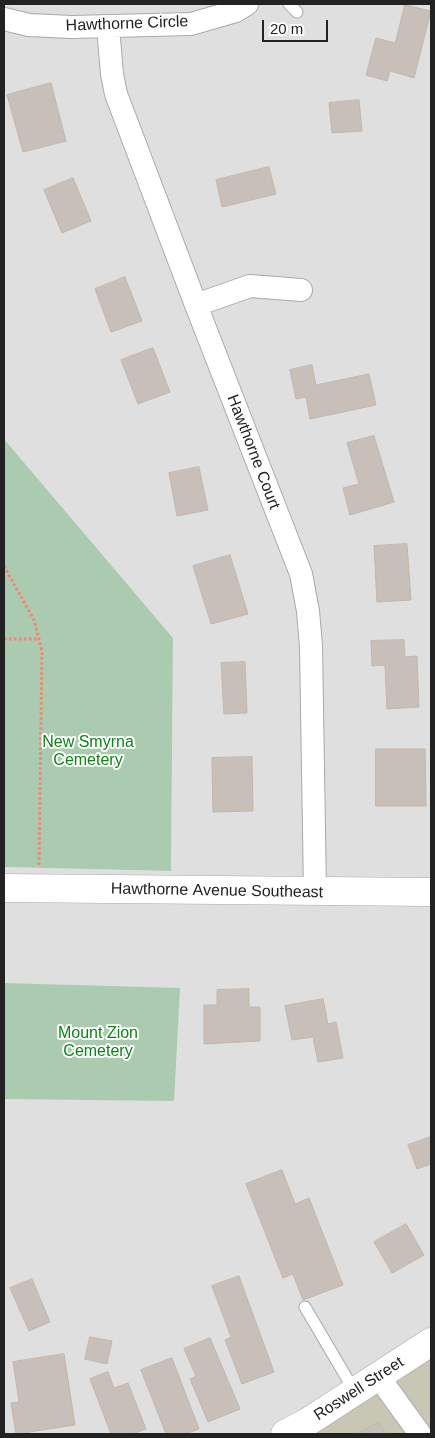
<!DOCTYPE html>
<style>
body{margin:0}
#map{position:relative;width:435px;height:1438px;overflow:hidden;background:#f2efe9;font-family:Arial,sans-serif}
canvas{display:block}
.frame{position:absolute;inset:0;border:5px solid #222;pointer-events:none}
.scale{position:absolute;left:262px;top:20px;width:66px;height:22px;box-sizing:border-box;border:2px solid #222;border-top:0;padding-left:6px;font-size:15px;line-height:18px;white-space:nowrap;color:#222;-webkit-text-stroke:4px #fff;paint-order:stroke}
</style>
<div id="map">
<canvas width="435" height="1438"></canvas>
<div class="frame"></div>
<div class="scale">20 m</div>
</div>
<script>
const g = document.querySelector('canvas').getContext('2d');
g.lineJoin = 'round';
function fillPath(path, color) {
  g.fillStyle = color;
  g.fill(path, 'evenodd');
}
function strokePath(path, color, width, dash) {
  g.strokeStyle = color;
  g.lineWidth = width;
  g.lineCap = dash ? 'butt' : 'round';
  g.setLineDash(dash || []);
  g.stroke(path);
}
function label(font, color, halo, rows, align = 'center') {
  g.font = font + ' Arial,sans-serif';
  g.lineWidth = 4;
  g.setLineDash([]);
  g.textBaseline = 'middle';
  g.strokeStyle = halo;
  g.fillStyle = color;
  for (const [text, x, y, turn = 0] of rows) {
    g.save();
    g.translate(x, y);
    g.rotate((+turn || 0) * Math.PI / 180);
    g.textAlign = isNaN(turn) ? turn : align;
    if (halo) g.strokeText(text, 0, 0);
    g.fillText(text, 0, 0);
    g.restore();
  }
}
fillPath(new Path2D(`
 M 4,4 L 431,4 L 431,1342 L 287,1434 L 4,1434 L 4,867 L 171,871 L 173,638 L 4,439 Z`), '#e0dfdf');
fillPath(new Path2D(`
 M 431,1342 L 431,1434 L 287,1434 Z`), '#c7c7b4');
fillPath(new Path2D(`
 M 4,439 L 173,638 L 171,871 L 4,867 Z
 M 4,983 L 180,988 L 174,1101 L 4,1099 Z`), '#aacbaf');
const building = new Path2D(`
 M 405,5 L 431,11 L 414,78 L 390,71 L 387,81 L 366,75 L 376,38 L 395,43 Z
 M 51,83 L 66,141 L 23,152 L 7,95 Z
 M 359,100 L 362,131 L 332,133 L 329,103 Z
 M 269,167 L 276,194 L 222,207 L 216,180 Z
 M 73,178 L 91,221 L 62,233 L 44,190 Z
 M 125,277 L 142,321 L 111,332 L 95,289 Z
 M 153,348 L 170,392 L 138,404 L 121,360 Z
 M 312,365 L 316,385 L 369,374 L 376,405 L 310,419 L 306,397 L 296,399 L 290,370 Z
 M 374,436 L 394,502 L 350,515 L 343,488 L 359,484 L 347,443 Z
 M 199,467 L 208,510 L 177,516 L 169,473 Z
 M 407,544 L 411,600 L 377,602 L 374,546 Z
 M 230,555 L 248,614 L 211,624 L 193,566 Z
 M 404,640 L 405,657 L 417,656 L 419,707 L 387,709 L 385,665 L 372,666 L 371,641 Z
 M 245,662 L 247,713 L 224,714 L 221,663 Z
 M 376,749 L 425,749 L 426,806 L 376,806 Z
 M 252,757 L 253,811 L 213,812 L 212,758 Z
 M 249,989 L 249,1007 L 260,1007 L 260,1041 L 204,1044 L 204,1005 L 217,1005 L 217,990 Z
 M 323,999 L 328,1024 L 336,1022 L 343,1058 L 318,1062 L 313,1037 L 292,1040 L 285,1006 Z
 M 431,1137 L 431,1164 L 417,1169 L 408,1145 Z
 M 282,1170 L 295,1204 L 309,1198 L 343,1285 L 303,1300 L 293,1274 L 283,1278 L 246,1184 Z
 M 406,1224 L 424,1255 L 392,1273 L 374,1242 Z
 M 239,1276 L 274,1372 L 242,1384 L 225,1340 L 231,1337 L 212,1286 Z
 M 32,1279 L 50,1322 L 29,1331 L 10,1288 Z
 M 90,1337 L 112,1341 L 107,1364 L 85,1359 Z
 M 210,1338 L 240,1409 L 208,1422 L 190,1379 L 196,1376 L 184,1349 Z
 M 64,1354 L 75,1425 L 29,1432 L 30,1434 L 16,1434 L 11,1403 L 19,1402 L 13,1362 Z
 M 172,1358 L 199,1429 L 185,1434 L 166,1434 L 141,1370 Z
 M 108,1372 L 114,1388 L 128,1383 L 146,1429 L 132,1434 L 111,1434 L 90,1379 Z
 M 379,1422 L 386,1434 L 357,1434 Z`);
fillPath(building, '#c7bfb8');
strokePath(building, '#c4b6ab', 1);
const service = new Path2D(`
 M 289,4 L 297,12
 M 305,1307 L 355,1392`);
const minor = new Path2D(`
 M 4,19 L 29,25 L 72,27 L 191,24 L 236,11 L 247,4
 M 108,27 L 112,74 L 116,94 L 196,305 L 301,574 L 308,611 L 311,646 L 315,892
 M 196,305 L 250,286 L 301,290
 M 378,1376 L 420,1434`);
const tertiary = new Path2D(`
 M 4,888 L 431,892
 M 285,1434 L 306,1423 L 431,1342`);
strokePath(service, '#a9a9a9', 13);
strokePath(minor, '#a9a9a9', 24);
strokePath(tertiary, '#a9a9a9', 29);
strokePath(new Path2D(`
 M 4,566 L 34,620 L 42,651 L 39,865
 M 4,639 L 39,639`), '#fa8072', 3, [2.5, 2.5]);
strokePath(service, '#fff', 11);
strokePath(minor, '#fff', 22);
strokePath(tertiary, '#fff', 28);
label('16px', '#222', '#fff', [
 ["Hawthorne Circle",127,24,-2],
 ["Hawthorne Court",253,452,69],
 ["Hawthorne Avenue Southeast",217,891,1],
 ["Roswell Street",359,1389,-33]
]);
label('16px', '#0c8416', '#fff', [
 ["New Smyrna",88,743],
 ["Cemetery",88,761],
 ["Mount Zion",98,1034],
 ["Cemetery",98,1052]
]);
</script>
